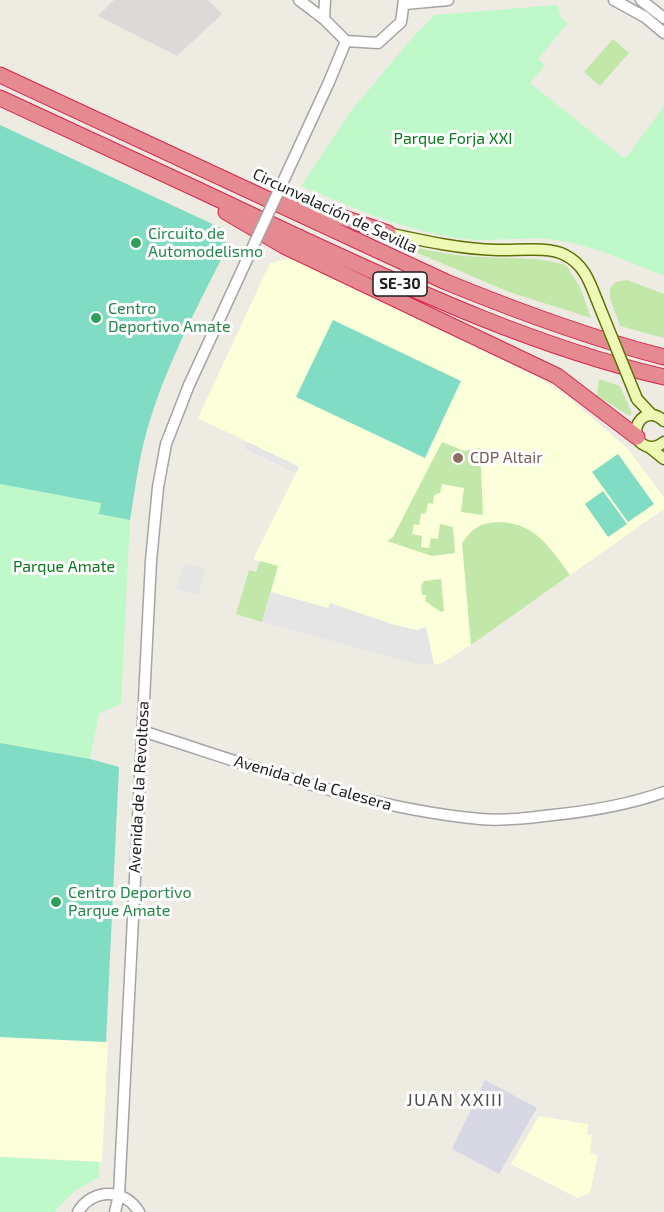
<!DOCTYPE html>
<meta charset="utf-8">
<style>
body{margin:0}
canvas{display:block;background:#eeebe2}
</style>
<canvas width="664" height="1212"></canvas>
<script>
const g = document.querySelector('canvas').getContext('2d');
g.lineJoin = 'round';
function fillPath(path, color) {
  g.fillStyle = color;
  g.fill(path, 'evenodd');
}
function strokePath(path, color, width, dash) {
  g.strokeStyle = color;
  g.lineWidth = width;
  g.lineCap = dash ? 'butt' : 'round';
  g.setLineDash(dash || []);
  g.stroke(path);
}
function label(font, color, halo, rows, align = 'center') {
  g.font = font + ' "Exo 2",sans-serif';
  g.lineWidth = 6;
  g.setLineDash([]);
  g.textBaseline = 'middle';
  g.strokeStyle = halo;
  g.fillStyle = color;
  for (const [text, x, y, turn = 0] of rows) {
    g.save();
    g.translate(x, y);
    g.rotate((+turn || 0) * Math.PI / 180);
    g.textAlign = isNaN(turn) ? turn : align;
    if (halo) g.strokeText(text, 0, 0);
    g.fillText(text, 0, 0);
    g.restore();
  }
}
fillPath(new Path2D(`
 M 114,0 L 208,0 L 222,14 L 177,56 L 98,16 Z`), '#dbdad9');
fillPath(new Path2D(`
 M 292,258 L 540,378 L 569,398 L 628,449 L 664,497 L 664,509 L 468,647 L 440,664 L 415,664 L 262,622 L 278,567 L 253,559 L 299,467 L 198,418 L 270,263 Z
 M 0,1037 L 108,1042 L 102,1162 L 0,1157 Z
 M 539,1116 L 588,1124 L 587,1134 L 592,1135 L 590,1153 L 598,1155 L 590,1193 L 577,1198 L 511,1164 Z`), '#fbffda');
fillPath(new Path2D(`
 M 613,39 L 629,53 L 600,86 L 584,72 Z
 M 397,244 C 424,249 451,256 479,257 C 510,259 535,256 566,265 L 580,287 L 591,318 L 509,292 Z
 M 627,280 L 664,294 L 664,338 L 620,326 L 610,298 L 610,288 L 616,282 Z
 M 599,379 L 620,386 L 632,413 L 630,416 L 597,396 Z
 M 442,442 L 464,451 L 480,448 L 483,515 L 461,512 L 464,488 L 442,484 L 440,493 L 434,495 L 433,504 L 428,503 L 426,513 L 421,514 L 419,525 L 414,524 L 412,534 L 422,536 L 421,547 L 429,548 L 431,538 L 438,539 L 440,524 L 453,527 L 455,553 L 432,556 L 387,541 L 393,537 Z
 M 499,522 C 536,523 550,548 570,575 L 471,645 L 462,543 C 474,527 480,523 499,522 Z
 M 260,561 L 278,566 L 262,622 L 236,614 L 249,570 L 256,572 Z
 M 441,579 L 444,611 L 441,612 L 425,601 L 426,595 L 422,595 L 421,586 L 424,581 Z`), '#c1e8a8');
fillPath(new Path2D(`
 M 557,5 L 562,19 L 568,23 L 538,59 L 545,65 L 530,83 L 625,159 L 664,106 L 664,276 C 629,262 594,246 556,240 C 527,236 495,242 465,239 C 408,232 354,208 301,186 L 350,112 L 414,36 L 435,15 Z
 M 0,484 L 101,503 L 99,514 L 130,520 L 121,704 L 99,713 L 90,759 L 0,743 Z
 M 0,1157 L 99,1162 L 99,1177 L 76,1190 L 54,1212 L 0,1212 Z`), '#bff9c9');
fillPath(new Path2D(`
 M 0,125 L 221,228 L 227,248 C 197,307 164,369 146,434 C 138,462 135,491 130,520 L 99,514 L 101,503 L 0,484 Z
 M 333,320 L 461,381 L 425,458 L 296,397 Z
 M 618,454 L 654,504 L 628,522 L 592,472 Z
 M 603,491 L 627,524 L 608,537 L 585,504 Z
 M 0,743 L 90,759 L 119,767 L 106,1042 L 0,1037 Z`), '#80ddc3');
fillPath(new Path2D(`
 M 248,442 L 299,467 L 296,473 L 245,449 Z
 M 184,563 L 205,569 L 198,595 L 176,589 Z
 M 271,592 L 328,608 L 330,603 L 395,625 L 417,630 L 426,627 L 434,664 L 415,664 L 262,622 Z`), '#e5e5e5');
fillPath(new Path2D(`
 M 485,1080 L 537,1108 L 499,1174 L 452,1149 Z`), '#d8d7e4');
const tertiary = new Path2D(`
 M 299,0 L 324,19
 M 325,0 L 324,19 L 346,41 L 378,43 L 401,22 L 404,0
 M 614,0 L 645,17 L 664,33
 M 641,0 L 664,18
 M 405,4 L 448,0
 M 329,82 L 346,41
 M 142,731 C 253,766 363,808 480,819 C 504,821 529,818 553,815 C 591,811 628,805 664,792
 M 78,1212 C 92,1188 125,1188 139,1212
 M 115,1212 L 119,1195 L 151,561 L 158,487 L 166,444 L 189,385`);
const secondary = new Path2D(`
 M 388,233 C 424,241 460,249 497,250 C 516,251 548,246 565,255 C 583,264 589,280 596,298
 M 637,399 L 652,415
 M 664,421 C 642,401 624,437 646,446 C 653,449 659,446 664,442
 M 649,447 L 664,459`);
const motorway = new Path2D(`
 M 0,75 L 446,282 C 517,311 589,338 664,357
 M 0,98 C 98,143 195,188 292,234 C 413,290 534,347 664,377
 M 283,197 L 388,233
 M 226,212 L 284,246 L 557,376 L 637,437`);
strokePath(tertiary, '#a4a4a4', 13);
strokePath(secondary, '#5b7205', 13);
strokePath(motorway, '#d6254f', 17);
strokePath(tertiary, '#fff', 10);
strokePath(secondary, '#eef9b5', 10);
strokePath(motorway, '#e58a91', 15);
const tertiaryBridge = new Path2D(`
 M 189,385 L 329,82`);
const secondaryBridge = new Path2D(`
 M 596,298 L 637,399`);
strokePath(tertiaryBridge, '#a4a4a4', 13, []);
strokePath(secondaryBridge, '#5b7205', 13, []);
strokePath(tertiaryBridge, '#fff', 10);
strokePath(secondaryBridge, '#eef9b5', 10);
for (const [x, y, r, color] of [
 [136,243,6,"#2e9e5b"],
 [96,318,6,"#2e9e5b"],
 [458,458,6,"#8d6e63"],
 [56,902,6,"#2e9e5b"]
]) {
  const dot = new Path2D();
  dot.arc(x, y, r, 0, 2 * Math.PI);
  g.fillStyle = color;
  g.fill(dot);
  strokePath(dot, '#fff', 2);
}
for (const [x, y, w] of [
 [400,284,54]
]) {
  const box = new Path2D();
  box.roundRect(x - w / 2, y - 12, w, 24, 4.5);
  g.fillStyle = '#fff';
  g.fill(box);
  strokePath(box, '#1d1d1d', 1.5);
}
label('bold 15px', '#1d1d1d', null, [
 ["SE-30",400,284]
]);
label('16px', '#0c7920', '#fff', [
 ["Parque Forja XXI",453,139],
 ["Parque Amate",64,567]
]);
label('16px', '#1d1d1d', '#fff', [
 ["Circunvalación de Sevilla",335,211,25],
 ["Avenida de la Calesera",313,783,16],
 ["Avenida de la Revoltosa",139,787,-87]
]);
label('16px', '#27864d', '#fff', [
 ["Circuito de",148,234],
 ["Automodelismo",148,252],
 ["Centro",108,309],
 ["Deportivo Amate",108,327],
 ["Centro Deportivo",68,893],
 ["Parque Amate",68,911]
], 'left');
label('16px', '#785e54', '#fff', [
 ["CDP Altair",470,458]
], 'left');
g.letterSpacing = '1.5px';
label('18px', '#505050', '#fff', [
 ["JUAN XXIII",455,1100]
]);
g.letterSpacing = '0px';
</script>
